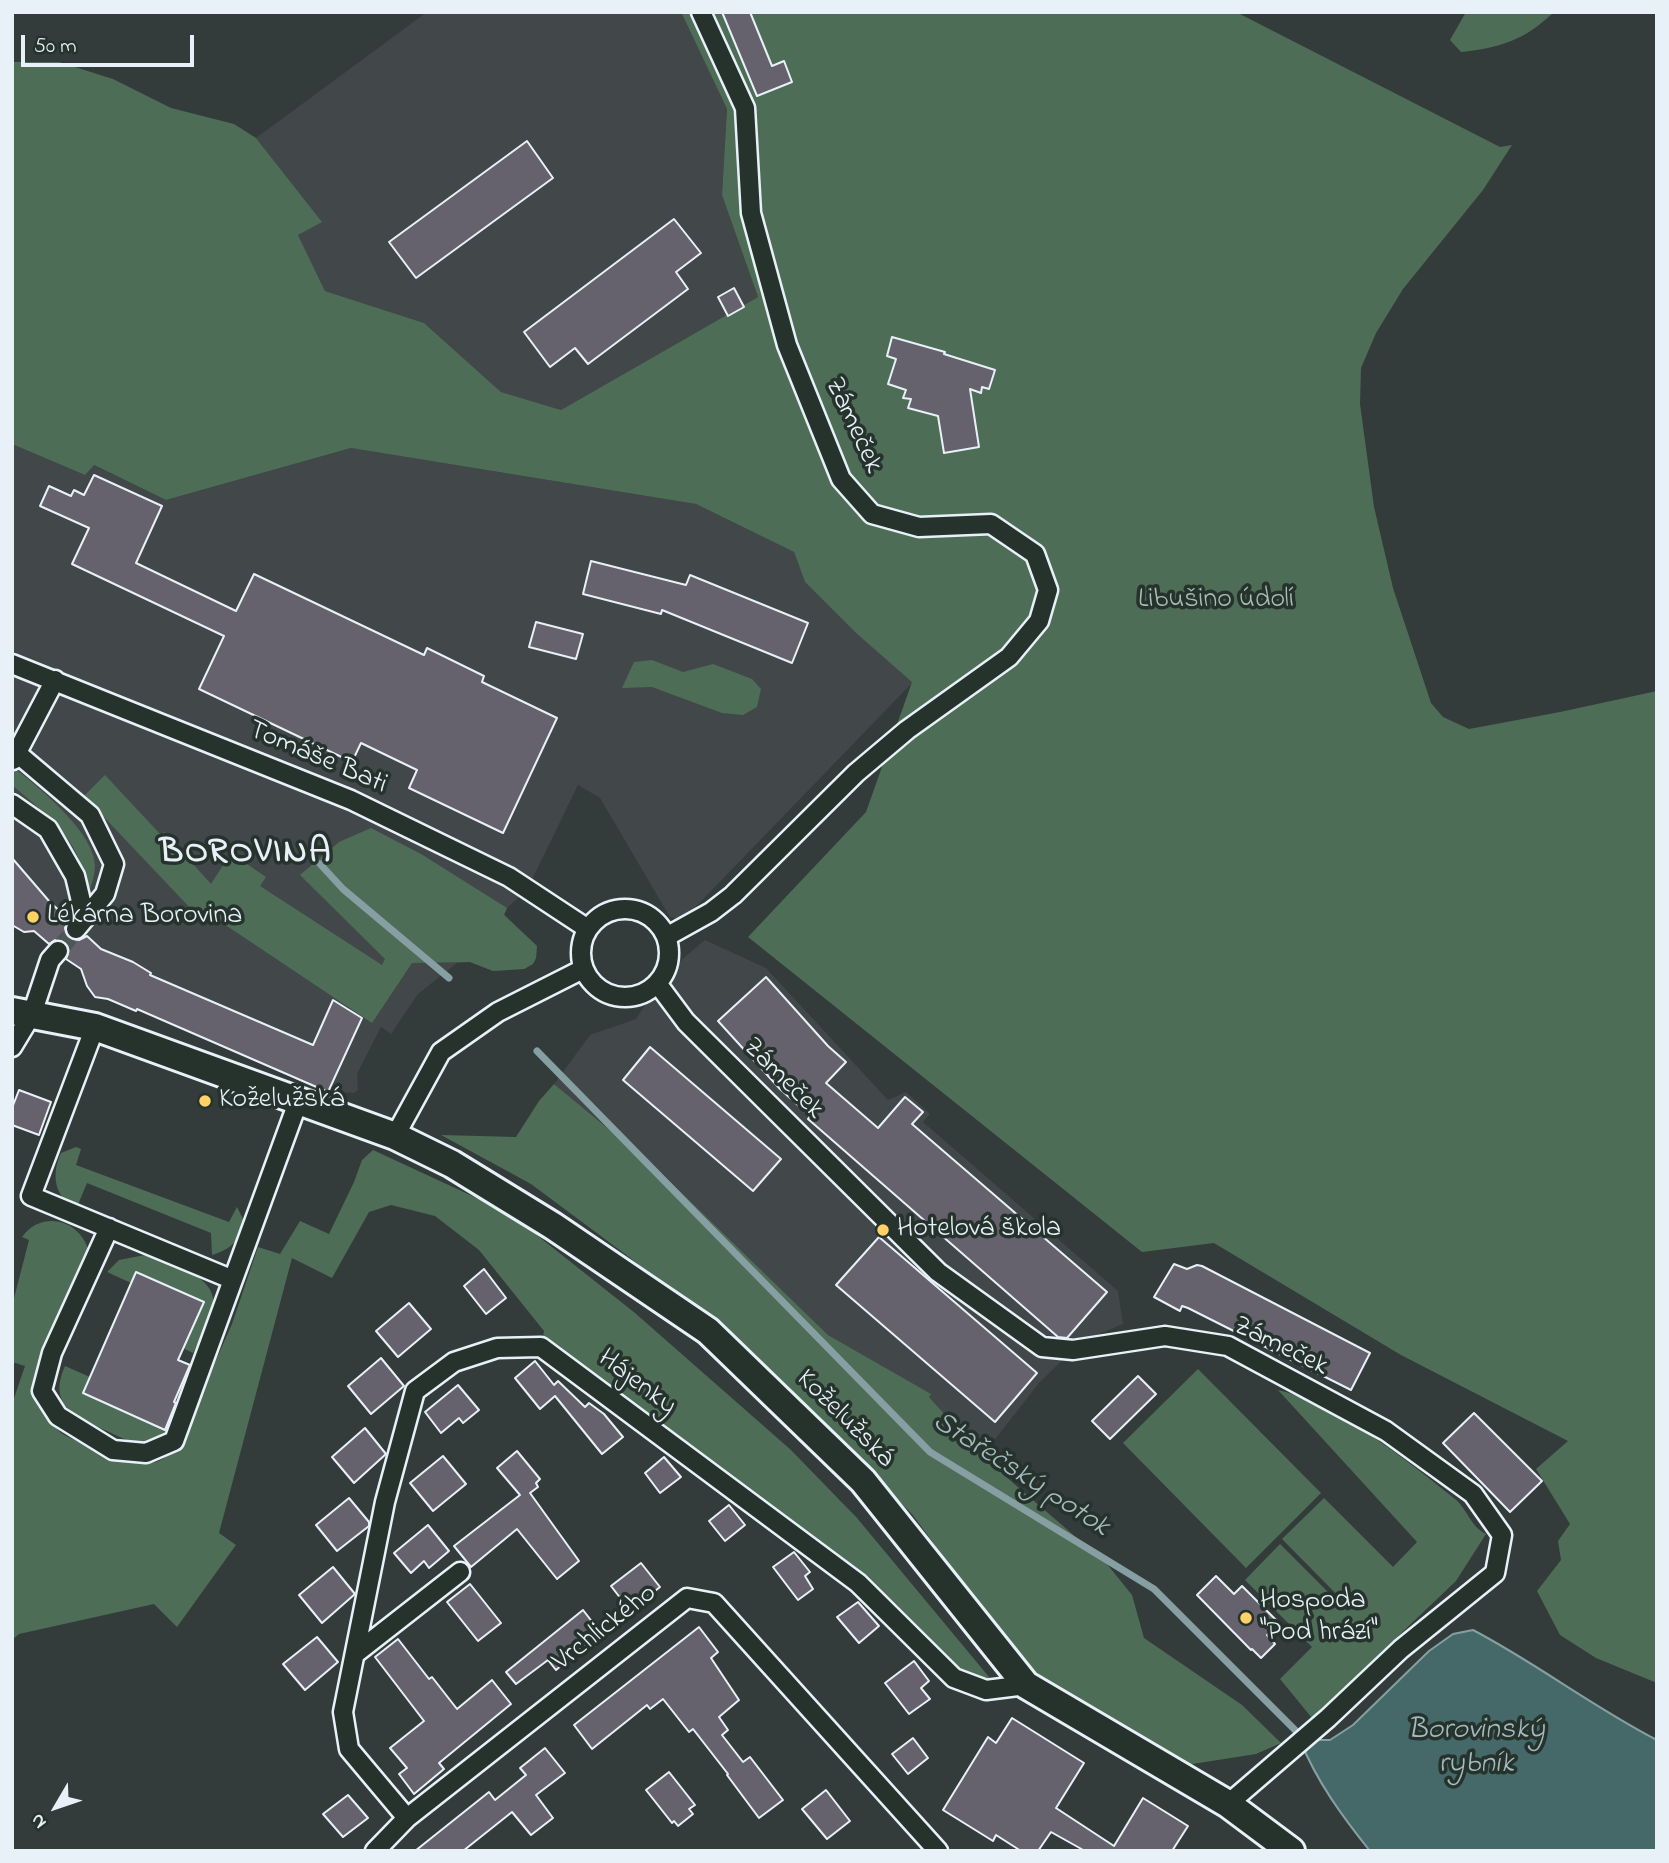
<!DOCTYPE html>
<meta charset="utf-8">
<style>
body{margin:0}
#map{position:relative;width:1669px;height:1863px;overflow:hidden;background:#333c3a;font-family:"Indie Flower",sans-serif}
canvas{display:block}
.frame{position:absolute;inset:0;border:14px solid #e8f1f8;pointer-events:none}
.north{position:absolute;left:21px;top:1772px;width:70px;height:70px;-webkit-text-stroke:5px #26332d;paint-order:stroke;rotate:231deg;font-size:19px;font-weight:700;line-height:28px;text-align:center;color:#e8f1f8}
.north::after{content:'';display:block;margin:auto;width:24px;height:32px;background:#e8f1f8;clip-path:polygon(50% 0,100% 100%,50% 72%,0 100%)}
.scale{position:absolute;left:21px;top:35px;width:173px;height:32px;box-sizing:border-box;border:4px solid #e8f1f8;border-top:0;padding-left:9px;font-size:21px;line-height:24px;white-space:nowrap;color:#e8f1f8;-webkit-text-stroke:5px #26332d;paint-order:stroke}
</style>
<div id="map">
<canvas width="1669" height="1863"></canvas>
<div class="frame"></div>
<div class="north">N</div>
<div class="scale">50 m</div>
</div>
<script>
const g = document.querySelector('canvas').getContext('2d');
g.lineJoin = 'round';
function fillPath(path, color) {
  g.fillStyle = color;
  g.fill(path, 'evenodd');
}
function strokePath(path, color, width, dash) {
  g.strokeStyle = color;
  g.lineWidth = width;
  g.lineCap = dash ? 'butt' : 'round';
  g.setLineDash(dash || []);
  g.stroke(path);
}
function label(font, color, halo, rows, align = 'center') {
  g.font = font + ' "Indie Flower",sans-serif';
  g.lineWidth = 7;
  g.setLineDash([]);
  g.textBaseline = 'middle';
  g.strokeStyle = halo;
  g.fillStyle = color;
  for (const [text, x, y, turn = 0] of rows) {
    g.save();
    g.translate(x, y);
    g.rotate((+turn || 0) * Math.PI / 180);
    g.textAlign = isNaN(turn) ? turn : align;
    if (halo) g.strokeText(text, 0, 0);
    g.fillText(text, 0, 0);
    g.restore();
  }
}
fillPath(new Path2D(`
 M 427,12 L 681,12 L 727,109 L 722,195 L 758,297 L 561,410 L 501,392 L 424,323 L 325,291 L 298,235 L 321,221 L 256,138 Z
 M 12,444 L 85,475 L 93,465 L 166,500 L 351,448 L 696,504 L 794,552 L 805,582 L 856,633 L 913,682 L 683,920 L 670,917 L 600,798 L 578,785 L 527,890 L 507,908 L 504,914 L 537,946 L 536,958 L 533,964 L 524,969 L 493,971 L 470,962 L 457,963 L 418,994 L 391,1034 L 381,1027 L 357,1074 L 358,1090 L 354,1093 L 328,1092 L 138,1009 L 133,1011 L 106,998 L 95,997 L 87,986 L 84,979 L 85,972 L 76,967 L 35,931 L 32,932 L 12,925 Z
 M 705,940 L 766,968 L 888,1100 L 906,1092 L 930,1114 L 923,1122 L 1118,1291 L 1123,1324 L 1082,1341 L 1039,1383 L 982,1456 L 928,1396 L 930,1394 L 828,1335 L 656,1168 L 554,1084 L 590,1035 L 636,1019 L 666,973 Z`), '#424749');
fillPath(new Path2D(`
 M 681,12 L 1236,12 L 1500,147 L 1512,145 L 1483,190 L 1403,289 L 1376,333 L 1361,368 L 1360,404 L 1374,507 L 1393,588 L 1431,703 L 1443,717 L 1469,729 L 1560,712 L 1657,691 L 1657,1683 L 1596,1658 L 1560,1635 L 1537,1591 L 1561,1560 L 1558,1541 L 1570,1524 L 1536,1469 L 1568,1441 L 1401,1355 L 1214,1243 L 1142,1252 L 748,937 L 866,812 L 912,682 L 856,633 L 805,582 L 794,552 L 696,504 L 351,448 L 166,500 L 94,465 L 85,475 L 12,444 L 12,62 L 59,62 L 113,79 L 171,108 L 234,124 L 256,138 L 322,222 L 298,235 L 325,291 L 424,323 L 501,392 L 561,410 L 758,297 L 722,195 L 727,109 Z
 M 1466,12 L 1554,12 C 1525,40 1500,48 1461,52 L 1450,40 Z
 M 652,660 L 683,672 L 713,664 L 752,679 L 761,689 L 757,707 L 743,715 L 722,713 L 652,687 L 622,688 L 634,662 Z
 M 18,771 C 42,790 95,834 95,866 C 95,877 90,888 87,898 C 85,842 51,819 12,785 L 12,773 Z
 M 105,775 L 161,835 L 164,832 L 211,884 L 231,853 L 266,877 L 260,886 L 382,965 L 385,959 L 300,875 L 339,842 L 371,828 L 421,854 L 507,908 L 504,915 L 537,946 L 536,958 L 533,964 L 524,969 L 493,971 L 470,962 L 412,963 L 372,1023 L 197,906 L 193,911 L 84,796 Z
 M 554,1084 L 656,1168 L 828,1335 L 931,1394 L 929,1397 L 982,1456 L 1107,1564 L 1132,1595 L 1144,1638 L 1242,1705 L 1281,1743 L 1256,1754 L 1167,1768 L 1026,1685 L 1003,1638 L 912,1514 L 756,1360 L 629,1257 L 531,1184 L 441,1135 L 516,1137 L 539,1101 Z
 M 76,1147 L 81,1149 L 76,1165 L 229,1222 L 237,1207 L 243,1219 C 243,1239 230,1250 212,1255 L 211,1233 L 87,1183 L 77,1207 C 54,1199 51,1174 61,1153 Z
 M 373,1150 L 509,1213 L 635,1313 L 791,1450 L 857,1518 L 999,1689 L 954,1678 L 858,1583 L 541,1347 L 544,1331 L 479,1250 L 435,1216 L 391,1205 L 369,1212 L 332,1278 L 292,1258 L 219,1533 L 236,1545 L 177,1627 L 154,1604 L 19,1634 L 12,1640 L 12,1404 L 25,1366 L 12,1362 L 12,1306 L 29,1240 L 22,1237 C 42,1209 82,1220 89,1253 L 39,1401 C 45,1412 50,1423 60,1432 C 69,1439 84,1443 95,1448 C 127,1462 157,1478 180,1441 L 232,1324 L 258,1247 L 280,1254 L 300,1221 L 329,1234 L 354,1182 L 362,1160 Z
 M 145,1255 C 167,1263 219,1275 213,1307 C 210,1322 200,1339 193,1353 L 183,1348 L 204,1302 L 131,1283 L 107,1272 L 119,1260 Z
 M 65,1366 L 90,1377 L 83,1394 L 165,1430 L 169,1422 L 174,1425 C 167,1433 159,1441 148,1443 C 134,1445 120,1437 107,1431 C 76,1417 47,1406 65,1366 Z
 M 1198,1369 L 1321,1493 L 1246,1568 L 1123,1443 Z
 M 1278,1390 C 1337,1404 1408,1461 1455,1499 C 1468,1510 1470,1526 1486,1534 L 1456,1581 L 1312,1718 L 1280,1679 L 1312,1647 L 1245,1580 L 1280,1544 L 1347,1611 L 1351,1609 L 1282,1539 L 1324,1498 L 1393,1567 L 1417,1542 Z`), '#4e6d57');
const water = new Path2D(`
 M 1473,1630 C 1536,1663 1593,1707 1657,1740 L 1657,1851 L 1370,1851 C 1342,1816 1317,1782 1300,1740 L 1330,1740 L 1353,1725 L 1429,1651 L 1453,1634 Z`);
fillPath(water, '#446968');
strokePath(water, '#869fa2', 2);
strokePath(new Path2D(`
 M 320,864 L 343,889 L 449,978
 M 537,1051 L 930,1452 L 1154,1589 L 1304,1739`), '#869fa2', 7);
const building = new Path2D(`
 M 722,12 L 750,12 L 772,66 L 784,61 L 792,82 L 757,96 Z
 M 527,141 L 553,178 L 416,278 L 389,242 Z
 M 674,219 L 701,253 L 676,272 L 688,289 L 588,364 L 575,348 L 550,367 L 524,332 Z
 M 734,288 L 744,307 L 728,316 L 718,297 Z
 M 892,337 L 945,352 L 944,354 L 995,370 L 989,389 L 982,387 L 981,393 L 970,389 L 979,447 L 944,453 L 938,416 L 908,408 L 911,399 L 903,398 L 906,390 L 888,384 L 896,359 L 887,356 Z
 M 94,475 L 162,506 L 136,563 L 236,611 L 254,574 L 424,655 L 427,648 L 484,676 L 482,682 L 557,718 L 503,833 L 409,788 L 417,770 L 361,743 L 352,762 L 199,689 L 224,636 L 72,564 L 89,528 L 40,506 L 49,486 L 71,496 L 74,490 L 84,495 Z
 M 591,561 L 686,585 L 690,575 L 808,623 L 792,663 L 662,610 L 661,614 L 583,594 Z
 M 536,622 L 583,634 L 576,659 L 529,647 Z
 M 12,858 L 49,901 L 69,920 L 65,928 L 69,938 L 79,940 L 87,936 L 101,949 L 133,962 L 151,973 L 150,975 L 313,1045 L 333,1000 L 362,1018 L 328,1092 L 137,1009 L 136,1011 L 108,999 L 95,997 L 87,986 L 81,969 L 66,959 L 69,948 L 65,942 L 55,940 L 49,944 L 34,931 L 24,932 L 12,925 Z
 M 766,977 L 828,1046 L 846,1062 L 826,1083 L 878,1128 L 905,1097 L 923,1112 L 912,1124 L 1107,1292 L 1067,1338 L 1058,1337 L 808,1119 L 810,1116 L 780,1089 L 718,1021 Z
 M 650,1047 L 781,1159 L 753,1191 L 623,1080 Z
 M 19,1090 L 51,1102 L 39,1135 L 12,1125 L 12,1108 Z
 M 879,1237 L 1037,1373 L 995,1422 L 836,1285 Z
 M 1174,1264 L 1187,1269 L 1197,1265 L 1202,1266 L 1370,1353 L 1351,1390 L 1188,1308 L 1182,1306 L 1180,1311 L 1154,1297 Z
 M 484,1269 L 506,1298 L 486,1314 L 464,1286 Z
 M 136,1272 L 204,1302 L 178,1360 L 190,1365 L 174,1402 L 176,1403 L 165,1430 L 83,1393 Z
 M 409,1303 L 431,1329 L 398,1357 L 376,1331 Z
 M 381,1358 L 404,1386 L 371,1414 L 348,1386 Z
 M 535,1361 L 554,1385 L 558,1381 L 585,1407 L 589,1403 L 604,1414 L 623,1437 L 602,1454 L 555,1396 L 540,1409 L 515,1378 Z
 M 1138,1376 L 1156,1394 L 1110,1439 L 1092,1421 Z
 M 458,1385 L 479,1410 L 463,1423 L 459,1418 L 441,1433 L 425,1412 Z
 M 1474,1413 L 1542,1481 L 1510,1512 L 1443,1443 Z
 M 365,1428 L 386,1454 L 354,1483 L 332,1457 Z
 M 517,1451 L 540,1479 L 536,1483 L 538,1487 L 530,1493 L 579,1561 L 557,1579 L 517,1529 L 471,1567 L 454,1546 L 520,1495 L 497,1468 Z
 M 443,1456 L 466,1484 L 433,1511 L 410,1483 Z
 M 664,1457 L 681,1477 L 660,1493 L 645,1473 Z
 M 349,1498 L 369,1522 L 369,1526 L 337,1551 L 316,1525 Z
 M 729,1505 L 745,1525 L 725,1541 L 709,1521 Z
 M 428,1525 L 449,1551 L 429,1568 L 424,1561 L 411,1573 L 394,1553 Z
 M 794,1552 L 810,1572 L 805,1576 L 813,1589 L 798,1600 L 773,1567 Z
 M 641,1563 L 660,1587 L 635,1607 L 633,1604 L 628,1608 L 611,1586 Z
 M 333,1567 L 355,1594 L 322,1623 L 299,1595 Z
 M 1216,1576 L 1234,1594 L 1242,1586 L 1279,1623 L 1267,1635 L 1275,1644 L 1261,1658 L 1252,1649 L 1251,1650 L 1197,1595 Z
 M 470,1584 L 501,1623 L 478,1641 L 447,1602 Z
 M 858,1602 L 879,1626 L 859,1643 L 837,1617 Z
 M 583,1610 L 597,1628 L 584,1638 L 588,1643 L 556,1670 L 548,1660 L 516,1684 L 506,1672 Z
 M 699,1627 L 718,1652 L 711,1658 L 739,1700 L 719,1717 L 728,1730 L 722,1735 L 743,1762 L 750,1757 L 783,1800 L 759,1818 L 727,1775 L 728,1774 L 693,1729 L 689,1732 L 663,1699 L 650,1709 L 647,1705 L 592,1749 L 574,1725 Z
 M 317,1637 L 338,1662 L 305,1690 L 283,1664 Z
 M 398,1639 L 429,1679 L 432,1677 L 457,1709 L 492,1680 L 511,1704 L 439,1763 L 444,1769 L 414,1794 L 399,1774 L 407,1768 L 390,1748 L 424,1721 L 375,1657 Z
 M 914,1661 L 929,1681 L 921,1688 L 930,1699 L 909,1714 L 885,1683 Z
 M 1012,1718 L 1084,1763 L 1056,1808 L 1114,1846 L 1143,1798 L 1188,1826 L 1172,1851 L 1085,1851 L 1051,1832 L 1038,1851 L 1021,1851 L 996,1835 L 993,1841 L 943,1810 L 988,1737 L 996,1743 Z
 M 913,1738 L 928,1758 L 908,1774 L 892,1754 Z
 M 545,1748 L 565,1773 L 536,1795 L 553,1818 L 531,1835 L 512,1812 L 463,1851 L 415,1851 L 489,1792 L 495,1800 L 526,1775 L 520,1768 Z
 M 669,1772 L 695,1805 L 689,1809 L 693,1814 L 678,1826 L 674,1821 L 672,1823 L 646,1790 Z
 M 826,1790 L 850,1821 L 827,1839 L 802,1809 Z
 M 348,1795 L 368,1818 L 343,1837 L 323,1814 Z`);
fillPath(building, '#66626d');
strokePath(building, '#e8f1f8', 2);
strokePath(new Path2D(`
 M 58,951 L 76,929`), '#4e5756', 18, [18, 9]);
const minor = new Path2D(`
 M 12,664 L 351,800 L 509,877 L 588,929
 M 12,749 L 90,815 L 114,864 L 105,894 L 76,929
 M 13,760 L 55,680
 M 12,804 L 48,829 L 75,876 L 85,918
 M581 953a44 44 0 1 1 88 0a44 44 0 1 1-88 0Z
 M 666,937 L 711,912 L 733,895 L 856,773 L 907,730 L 1009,657 L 1039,621 L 1048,590 L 1035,554 L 991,524 L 919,527 L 872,514 L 841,479 L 787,345 L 751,213 L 745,108 L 701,12
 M 657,983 L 686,1022 L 938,1272 L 1042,1347 L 1073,1350 L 1165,1336 L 1228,1346 L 1386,1431 L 1473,1494 L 1502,1535 L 1495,1573 L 1401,1649 L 1328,1718 L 1228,1804
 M 95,1027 L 31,1196 L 231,1279
 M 12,1047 L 32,1014 L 50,960 L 58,951
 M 395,1136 L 441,1052 L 498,1012 L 583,969
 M 109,1228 L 52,1353 L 42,1391 L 58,1416 L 113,1450 L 146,1453 L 174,1441 L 298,1102
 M 355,1654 L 460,1572
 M 407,1818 L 349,1749 L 343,1712 L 385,1502 L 415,1391 L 454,1362 L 497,1348 L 541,1347 L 858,1583 L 954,1678 L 986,1690 L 1026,1685
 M 375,1851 L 407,1818 L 687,1598 L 714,1603 L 938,1851`);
const secondary = new Path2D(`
 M 12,1011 L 95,1027 L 395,1136 L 452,1164 L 553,1226 L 708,1331 L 863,1481 L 1026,1685 L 1228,1804 L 1291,1851`);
strokePath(minor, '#e8f1f8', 23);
strokePath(secondary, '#e8f1f8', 32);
strokePath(minor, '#26332d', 18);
strokePath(secondary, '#26332d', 26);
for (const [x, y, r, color] of [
 [33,917,7,"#ffd166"],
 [205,1101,7,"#ffd166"],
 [883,1230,7,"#ffd166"],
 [1246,1618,7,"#ffd166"]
]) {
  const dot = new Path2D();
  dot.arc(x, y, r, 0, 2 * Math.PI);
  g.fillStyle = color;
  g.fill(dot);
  strokePath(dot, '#26332d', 2.5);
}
label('28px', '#e8f1f8', '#26332d', [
 ["Zámeček",852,426,65],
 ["Tomáše Bati",317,759,23],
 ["Zámeček",782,1080,45],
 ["Zámeček",1280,1348,26],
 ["Hájenky",636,1384,37],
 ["Koželužská",844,1420,45],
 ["Vrchlického",606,1629,-38]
]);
label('28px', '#aabcb8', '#26332d', [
 ["Libušino údolí",1216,601]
]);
label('28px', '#e8f1f8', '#26332d', [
 ["Lékárna Borovina",47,917],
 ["Koželužská",219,1101],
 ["Hotelová škola",897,1230],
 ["Hospoda",1260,1602],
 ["\"Pod hrází\"",1260,1634]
], 'left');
label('italic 30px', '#a6bbbe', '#26332d', [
 ["Stařečský potok",1020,1476,33],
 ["Borovinský",1476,1732],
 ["rybník",1476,1766]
]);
g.letterSpacing = '2px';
label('bold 35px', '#e8f1f8', '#26332d', [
 ["BOROVINA",246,855]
]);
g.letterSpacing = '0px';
</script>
